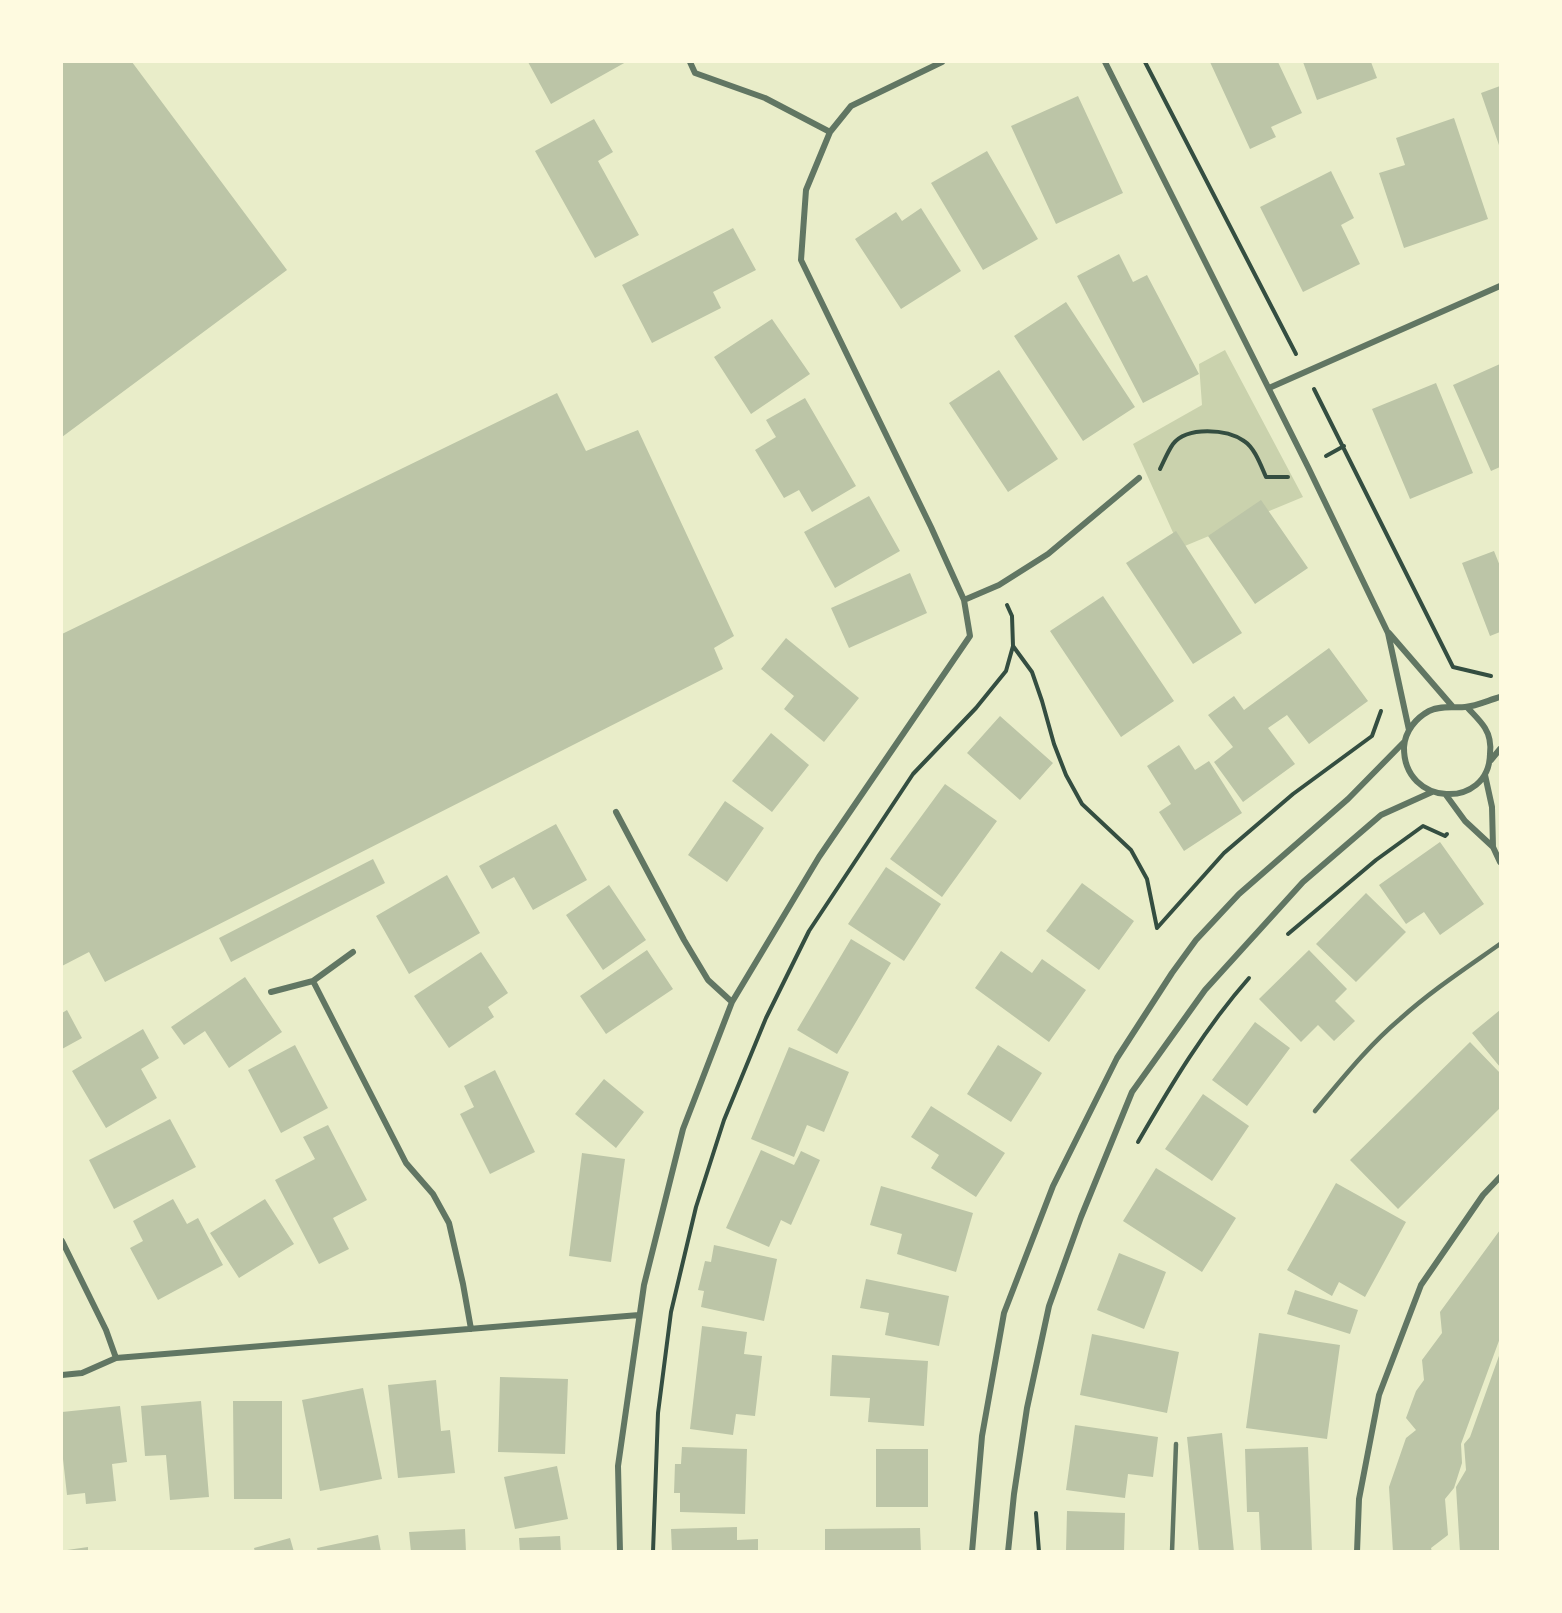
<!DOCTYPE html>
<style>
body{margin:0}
#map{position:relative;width:1562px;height:1613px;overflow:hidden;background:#e9edc9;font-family:Raleway,sans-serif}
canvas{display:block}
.frame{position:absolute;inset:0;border:63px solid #fefae0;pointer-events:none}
</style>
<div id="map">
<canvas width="1562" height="1613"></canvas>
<div class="frame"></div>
</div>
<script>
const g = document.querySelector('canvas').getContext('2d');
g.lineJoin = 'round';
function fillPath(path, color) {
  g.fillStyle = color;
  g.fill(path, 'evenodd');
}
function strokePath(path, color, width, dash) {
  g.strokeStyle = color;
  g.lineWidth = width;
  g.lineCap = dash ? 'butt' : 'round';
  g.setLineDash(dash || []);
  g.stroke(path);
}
fillPath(new Path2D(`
 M 1225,350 L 1303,497 L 1180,548 L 1133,444 L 1202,405 L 1199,364 Z`), '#cad2ad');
fillPath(new Path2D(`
 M 62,62 L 132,62 L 287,270 L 62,437 Z
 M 528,62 L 626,62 L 551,104 Z
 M 1210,62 L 1278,62 L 1302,113 L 1271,127 L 1276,137 L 1250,149 Z
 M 1303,62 L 1371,62 L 1377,78 L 1317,100 Z
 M 1500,86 L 1500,148 L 1481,93 Z
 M 1078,96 L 1123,193 L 1056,224 L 1011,126 Z
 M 1454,118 L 1488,219 L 1404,248 L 1379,173 L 1405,165 L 1396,138 Z
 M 594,119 L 613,152 L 598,161 L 639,235 L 595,258 L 535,151 Z
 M 987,151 L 1038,239 L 983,270 L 931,183 Z
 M 1331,171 L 1354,218 L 1341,225 L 1360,264 L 1303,292 L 1260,207 Z
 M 921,208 L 961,271 L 901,309 L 855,239 L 896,212 L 902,221 Z
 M 733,228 L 756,270 L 713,292 L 721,308 L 652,343 L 622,285 Z
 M 1119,254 L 1133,282 L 1147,275 L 1199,374 L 1143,403 L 1077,276 Z
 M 1066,302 L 1135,407 L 1083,441 L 1014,336 Z
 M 772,319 L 810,374 L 751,414 L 714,357 Z
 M 1500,364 L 1500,467 L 1491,471 L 1453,385 Z
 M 999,370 L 1058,459 L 1008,492 L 949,403 Z
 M 1436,383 L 1473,473 L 1410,499 L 1372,409 Z
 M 557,393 L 586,451 L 638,430 L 734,636 L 714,648 L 723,669 L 105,982 L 89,952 L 62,966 L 62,634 Z
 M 805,398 L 856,486 L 812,512 L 799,490 L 784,498 L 755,450 L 776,437 L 766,420 Z
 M 869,496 L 900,551 L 835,588 L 804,532 Z
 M 1261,500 L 1308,568 L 1255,604 L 1208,536 Z
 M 1176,531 L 1242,633 L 1193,664 L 1126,563 Z
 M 1494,551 L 1500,566 L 1500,632 L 1490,636 L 1462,563 Z
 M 910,573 L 927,613 L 849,648 L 831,608 Z
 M 1103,596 L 1174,701 L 1121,737 L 1050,631 Z
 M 786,638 L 859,698 L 824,742 L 784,709 L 794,696 L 761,669 Z
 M 1329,648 L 1368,701 L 1309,744 L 1287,715 L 1268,728 L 1295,764 L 1243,802 L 1214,762 L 1233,747 L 1208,715 L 1234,696 L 1244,710 Z
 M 1000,716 L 1053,763 L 1020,800 L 967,753 Z
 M 771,733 L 809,765 L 772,812 L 732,781 Z
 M 1179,745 L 1195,770 L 1209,761 L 1242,813 L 1184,851 L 1159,812 L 1171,804 L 1147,766 Z
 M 945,784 L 997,821 L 942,897 L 890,859 Z
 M 725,801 L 764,828 L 727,882 L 688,855 Z
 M 556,824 L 587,880 L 533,910 L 514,877 L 492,889 L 479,866 Z
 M 1440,842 L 1484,904 L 1440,935 L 1424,912 L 1406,924 L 1379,885 Z
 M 373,859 L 385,883 L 231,962 L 219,938 Z
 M 886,867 L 941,904 L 904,961 L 848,924 Z
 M 447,875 L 480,933 L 409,974 L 376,916 Z
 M 1082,883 L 1134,921 L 1099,970 L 1046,931 Z
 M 609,885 L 646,940 L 603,970 L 566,915 Z
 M 1366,893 L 1406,932 L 1356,982 L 1316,944 Z
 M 851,939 L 891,963 L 837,1054 L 797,1030 Z
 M 647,950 L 673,989 L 606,1034 L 580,996 Z
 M 1309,950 L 1347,989 L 1335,1001 L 1355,1021 L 1334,1041 L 1318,1025 L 1301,1042 L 1259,999 Z
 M 1001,951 L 1032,973 L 1042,959 L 1086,990 L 1049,1042 L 975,988 Z
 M 481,952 L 508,993 L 488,1007 L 494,1017 L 449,1048 L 414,996 Z
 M 245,977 L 282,1032 L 229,1068 L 205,1031 L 184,1045 L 171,1027 Z
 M 67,1010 L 82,1038 L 62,1049 L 62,1013 Z
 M 1500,1010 L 1500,1067 L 1472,1033 Z
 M 1255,1022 L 1290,1048 L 1247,1106 L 1212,1080 Z
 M 143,1029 L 159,1058 L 141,1069 L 157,1098 L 106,1128 L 72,1071 Z
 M 1470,1042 L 1500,1073 L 1500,1108 L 1398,1209 L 1350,1160 Z
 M 295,1045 L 328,1108 L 281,1133 L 248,1070 Z
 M 998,1045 L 1042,1073 L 1011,1122 L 967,1094 Z
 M 789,1047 L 849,1072 L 824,1132 L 807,1125 L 794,1157 L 751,1139 Z
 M 495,1070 L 535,1152 L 490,1174 L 460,1114 L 474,1107 L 464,1086 Z
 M 604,1079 L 644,1112 L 616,1148 L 575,1114 Z
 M 1203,1094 L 1249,1126 L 1212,1181 L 1165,1149 Z
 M 931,1106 L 1005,1153 L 976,1197 L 931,1168 L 939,1155 L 911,1137 Z
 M 170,1119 L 196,1167 L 114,1209 L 89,1160 Z
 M 328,1125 L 367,1200 L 333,1218 L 349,1249 L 319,1264 L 275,1180 L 315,1159 L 303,1137 Z
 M 761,1150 L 794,1165 L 801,1151 L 820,1160 L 791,1225 L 781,1220 L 769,1247 L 726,1228 Z
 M 582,1153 L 625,1159 L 611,1262 L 569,1256 Z
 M 1156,1168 L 1236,1218 L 1202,1272 L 1123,1221 Z
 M 1336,1183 L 1406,1222 L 1365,1297 L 1339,1282 L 1332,1296 L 1287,1270 Z
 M 881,1186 L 973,1213 L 956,1272 L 897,1254 L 902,1234 L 870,1225 Z
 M 173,1199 L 187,1224 L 198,1218 L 223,1265 L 158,1300 L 130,1248 L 143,1241 L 133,1221 Z
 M 265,1199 L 294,1244 L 239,1278 L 210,1233 Z
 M 1500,1230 L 1500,1338 L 1461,1444 L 1462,1463 L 1454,1488 L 1445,1499 L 1448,1535 L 1431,1548 L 1432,1552 L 1393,1552 L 1389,1487 L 1406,1438 L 1416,1430 L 1406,1418 L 1416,1391 L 1424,1380 L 1422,1360 L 1442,1333 L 1440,1312 Z
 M 714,1245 L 777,1259 L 764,1321 L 701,1307 L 704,1291 L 698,1290 L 705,1261 L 711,1262 Z
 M 1119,1253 L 1166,1272 L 1144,1329 L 1097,1310 Z
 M 866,1279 L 949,1296 L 939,1346 L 885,1335 L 889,1313 L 860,1308 Z
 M 1295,1290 L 1358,1310 L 1350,1334 L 1287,1314 Z
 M 702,1326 L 747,1332 L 744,1354 L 762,1356 L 755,1416 L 736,1414 L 733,1435 L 690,1429 Z
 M 1259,1333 L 1340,1345 L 1327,1439 L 1246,1428 Z
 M 1092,1334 L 1179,1352 L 1167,1413 L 1080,1395 Z
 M 1500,1353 L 1500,1552 L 1460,1552 L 1456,1487 L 1466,1470 L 1464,1444 L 1470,1437 Z
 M 832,1355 L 928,1361 L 924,1426 L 868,1422 L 870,1398 L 830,1396 Z
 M 500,1377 L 568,1379 L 565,1454 L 498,1452 Z
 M 436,1380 L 441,1431 L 450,1430 L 455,1473 L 398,1478 L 388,1385 Z
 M 363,1388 L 382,1479 L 320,1491 L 302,1400 Z
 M 201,1401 L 209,1497 L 170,1500 L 166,1455 L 145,1456 L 141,1406 Z
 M 233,1401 L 282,1401 L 282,1499 L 234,1499 Z
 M 120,1406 L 127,1462 L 112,1464 L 116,1501 L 86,1504 L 85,1493 L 67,1495 L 62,1450 L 62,1412 Z
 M 1075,1425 L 1158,1437 L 1153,1477 L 1128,1474 L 1125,1498 L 1066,1490 Z
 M 1222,1433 L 1234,1552 L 1199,1552 L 1187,1437 Z
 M 682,1447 L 747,1449 L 745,1514 L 680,1512 L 680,1493 L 674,1493 L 675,1464 L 681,1464 Z
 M 1308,1447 L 1312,1552 L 1261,1552 L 1259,1512 L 1247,1512 L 1245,1449 Z
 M 876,1449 L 928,1449 L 928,1507 L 876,1507 Z
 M 557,1466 L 568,1519 L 515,1529 L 504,1477 Z
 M 1067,1511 L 1125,1513 L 1124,1552 L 1066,1552 Z
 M 737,1527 L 737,1540 L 758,1539 L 758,1552 L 672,1552 L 671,1529 Z
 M 920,1528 L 921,1552 L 825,1552 L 825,1529 Z
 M 465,1529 L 466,1552 L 411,1552 L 409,1532 Z
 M 378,1535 L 381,1552 L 318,1552 L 317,1548 Z
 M 560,1536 L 561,1552 L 520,1552 L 519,1538 Z
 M 290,1538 L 294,1552 L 255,1552 L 254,1548 Z
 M 88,1547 L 88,1552 L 68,1552 L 67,1550 Z`), '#bcc5a7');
strokePath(new Path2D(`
 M 1145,62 L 1296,354
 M 1314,389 L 1453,667 L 1491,676
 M 1326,456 L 1344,446
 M 1160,469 C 1164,461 1168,451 1173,444 C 1187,426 1227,429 1244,441 C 1255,448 1261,466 1266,477 L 1288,477
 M 1013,646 L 1032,672 L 1042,701 L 1054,744 L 1066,775 L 1082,804 L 1131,850 L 1147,879 L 1157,928 L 1224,853 L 1293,794 L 1372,736 L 1381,711
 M 1288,934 L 1376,860 L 1423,826 L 1445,836 L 1447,834
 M 1138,1142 C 1171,1085 1205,1028 1249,978
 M 1036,1513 L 1039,1552
 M 653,1552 L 658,1413 L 671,1312 L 696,1207 L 724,1120 L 766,1018 L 809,931 L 913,774 L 976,708 L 1006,671 L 1013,646 L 1012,616 L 1007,605`), '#344e41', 4);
strokePath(new Path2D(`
 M 1315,1111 C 1342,1079 1368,1046 1400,1019 C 1431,991 1466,968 1500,944
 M 1172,1552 L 1176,1444`), '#617663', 4.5);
strokePath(new Path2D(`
 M 690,62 L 695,73 L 765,98 L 830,132
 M 1105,62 L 1308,467 L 1388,633 L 1409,730
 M 1269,388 L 1500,286
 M 964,600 L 999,585 L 1048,554 L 1139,478
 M 1389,633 L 1453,707
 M 1467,707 C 1473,714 1480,720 1485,728 C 1490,736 1491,745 1490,754 C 1489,810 1403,807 1404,747 C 1405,731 1416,718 1429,711 C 1441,705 1453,708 1465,707 C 1477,706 1489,700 1500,697
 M 1491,760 L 1500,749
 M 1485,775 L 1492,807 L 1493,847
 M 1446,795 L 1465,821 L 1493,847 L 1500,862
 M 616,812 L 684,940 L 708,980 L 732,1002
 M 313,981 L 406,1163 L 433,1194 L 449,1223 L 463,1284 L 471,1329
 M 271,992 L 313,981 L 353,952
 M 62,1241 L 106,1330 L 116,1358
 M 62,1375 L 82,1373 L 116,1358 L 639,1315
 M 620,1552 L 618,1466 L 644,1285 L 683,1129 L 732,1002 L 819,857 L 970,636 L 964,600 L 931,527 L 801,260 L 806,190 L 830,132 L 851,106 L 942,62
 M 972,1552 L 982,1436 L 1004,1313 L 1053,1186 L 1117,1058 L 1172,973 L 1196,940 L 1239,894 L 1348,799 L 1404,742
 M 1008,1552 L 1014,1494 L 1027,1408 L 1049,1306 L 1081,1217 L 1132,1092 L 1205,990 L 1303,882 L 1381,815 L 1432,792
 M 1357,1552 L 1359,1499 L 1379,1395 L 1421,1285 L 1483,1195 L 1500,1177`), '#617663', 6);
</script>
